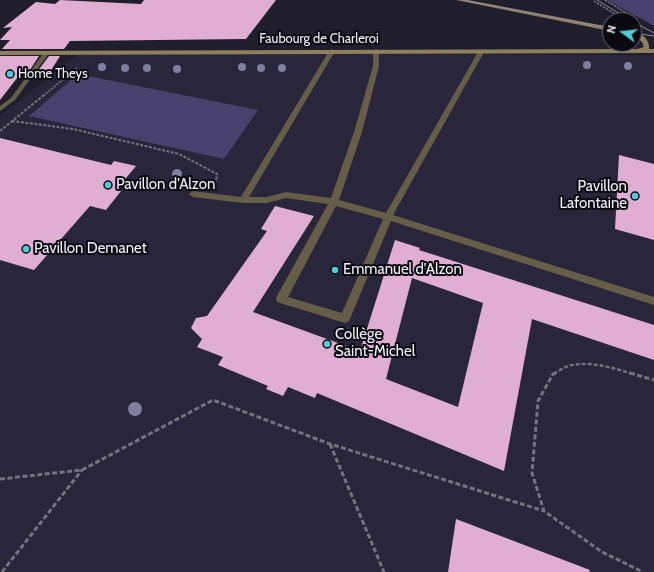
<!DOCTYPE html>
<meta charset="utf-8">
<style>
body{margin:0}
#map{position:relative;width:654px;height:572px;overflow:hidden;background:#201e2d;font-family:Cabin,sans-serif}
canvas{display:block}
.north{position:absolute;left:602px;top:12px;width:40px;height:40px;box-sizing:border-box;background:#0a0910;border:1px solid #66656e;border-radius:50%;rotate:285deg;font-size:11px;font-weight:700;line-height:16px;text-align:center;color:#f1f0fb}
.north::after{content:'';display:block;margin:auto;width:14px;height:18px;background:#51ccd4;clip-path:polygon(50% 0,100% 100%,50% 72%,0 100%)}
</style>
<div id="map">
<canvas width="654" height="572"></canvas>
<div class="north">N</div>
</div>
<script>
const g = document.querySelector('canvas').getContext('2d');
g.lineJoin = 'round';
function fillPath(path, color) {
  g.fillStyle = color;
  g.fill(path, 'evenodd');
}
function strokePath(path, color, width, dash) {
  g.strokeStyle = color;
  g.lineWidth = width;
  g.lineCap = dash ? 'butt' : 'round';
  g.setLineDash(dash || []);
  g.stroke(path);
}
function label(font, color, halo, rows, align = 'center') {
  g.font = font + ' Cabin,sans-serif';
  g.lineWidth = 4;
  g.setLineDash([]);
  g.textBaseline = 'middle';
  g.strokeStyle = halo;
  g.fillStyle = color;
  for (const [text, x, y, turn = 0] of rows) {
    g.save();
    g.translate(x, y);
    g.rotate((+turn || 0) * Math.PI / 180);
    g.textAlign = isNaN(turn) ? turn : align;
    if (halo) g.strokeText(text, 0, 0);
    g.fillText(text, 0, 0);
    g.restore();
  }
}
fillPath(new Path2D(`
 M 81,52 L 654,55 L 654,572 L 0,572 L 0,116 Z`), '#29263b');
fillPath(new Path2D(`
 M 607,0 L 654,0 L 654,26 Z
 M 78,74 L 258,110 L 224,159 L 29,116 Z`), '#48416e');
fillPath(new Path2D(`
 M 60,0 L 141,4 L 144,0 L 276,0 L 246,39 L 70,41 L 64,49 L 2,49 L 10,40 L 0,40 L 12,27 L 3,28 L 36,2 L 55,4 Z
 M 0,56 L 39,56 L 28,73 L 21,73 L 0,100 Z
 M 49,56 L 60,56 L 50,72 L 37,72 Z
 M 0,138 L 111,165 L 114,161 L 136,166 L 116,190 L 121,191 L 106,210 L 90,206 L 34,270 L 0,260 Z
 M 619,155 L 654,164 L 654,240 L 615,229 Z
 M 275,206 L 314,216 L 253,312 L 360,351 L 395,240 L 420,248 L 419,250 L 654,325 L 654,360 L 532,319 L 504,471 L 317,393 L 315,398 L 288,387 L 283,396 L 266,389 L 268,386 L 218,365 L 223,357 L 197,347 L 202,339 L 191,328 L 196,318 L 207,316 L 267,231 L 261,229 ZM 412,278 L 483,303 L 458,407 L 386,379 Z
 M 456,519 L 590,570 L 589,572 L 448,572 Z`), '#e0aed3');
strokePath(new Path2D(`
 M 605,0 L 638,20
 M 594,1 L 615,14
 M 43,96 L 77,68`), '#73727f', 1.5, [2.5, 1]);
strokePath(new Path2D(`
 M 12,121 L 73,129 L 179,154 L 217,174 L 216,182
 M 0,131 L 44,95`), '#73727f', 2, [3, 1.5]);
strokePath(new Path2D(`
 M 554,374 C 558,371 563,368 568,366 C 588,360 614,368 633,374`), '#73727f', 2.5, [4, 2]);
strokePath(new Path2D(`
 M 556,373 L 553,374 L 538,401 L 532,473 L 544,511 L 602,552 L 643,572
 M 630,373 L 654,380
 M 330,444 L 384,572
 M 0,479 L 82,470 L 213,400 L 330,444 L 544,511
 M 2,572 L 82,470`), '#73727f', 3, [5, 2.5]);
fillPath(new Path2D(`
 M 332,49 L 335,51 L 249,197 L 267,197 L 286,192 L 331,198 L 354,132 L 373,66 L 373,51 L 376,49 L 379,51 L 379,66 L 362,132 L 339,200 L 386,213 L 478,52 L 483,51 L 484,52 L 393,215 L 654,297 L 654,305 L 391,221 L 349,321 L 345,323 L 277,302 L 276,299 L 277,296 L 328,204 L 286,198 L 267,203 L 243,203 L 193,197 L 189,194 L 193,191 L 241,197 L 329,51 ZM 336,206 L 383,219 L 342,313 L 288,297 Z
 M 45,51 L 50,52 L 15,100 L 0,111 L 0,106 L 11,98 Z`), '#665d48');
fillPath(new Path2D(`
 M 456,0 L 468,0 L 610,27 L 610,31 Z
 M 634,33 C 643,32 650,41 649,49 L 654,49 L 654,53 L 0,55 L 0,51 L 637,49 L 644,47 L 642,42 L 634,35 Z`), '#8e7f5e');
strokePath(new Path2D(`
 M 462,0 L 610,28
 M 597,0 L 630,20
 M 634,22 L 654,33
 M 634,33 L 654,36`), '#8e8c99', 1);
g.fillStyle = '#817e9e';
for (const [x, y, r] of [
 [587,65,4],
 [628,66,4],
 [102,67,4],
 [242,67,4],
 [125,68,4],
 [147,68,4],
 [261,68,4],
 [282,68,4],
 [177,69,4],
 [177,174,5],
 [135,409,7]
]) {
  g.beginPath();
  g.arc(x, y, r, 0, 2 * Math.PI);
  g.fill();
}
for (const [x, y, r, color] of [
 [10,74,4,"#51ccd4"],
 [108,185,4,"#51ccd4"],
 [635,196,4,"#51ccd4"],
 [26,249,4,"#51ccd4"],
 [335,270,4,"#51ccd4"],
 [327,344,4,"#51ccd4"]
]) {
  const dot = new Path2D();
  dot.arc(x, y, r, 0, 2 * Math.PI);
  g.fillStyle = color;
  g.fill(dot);
  strokePath(dot, '#0a0910', 1.5);
}
label('13px', '#f1f0fb', '#0a0910', [
 ["Faubourg de Charleroi",319,39]
]);
label('13px', '#f1f0fb', '#0a0910', [
 ["Home Theys",18,74]
], 'left');
label('15px', '#f1f0fb', '#0a0910', [
 ["Pavillon d'Alzon",116,185],
 ["Pavillon",627,187,"right"],
 ["Lafontaine",627,204,"right"],
 ["Pavillon Demanet",34,249],
 ["Emmanuel d'Alzon",343,270],
 ["Collège",335,335],
 ["Saint-Michel",335,352]
], 'left');
</script>
